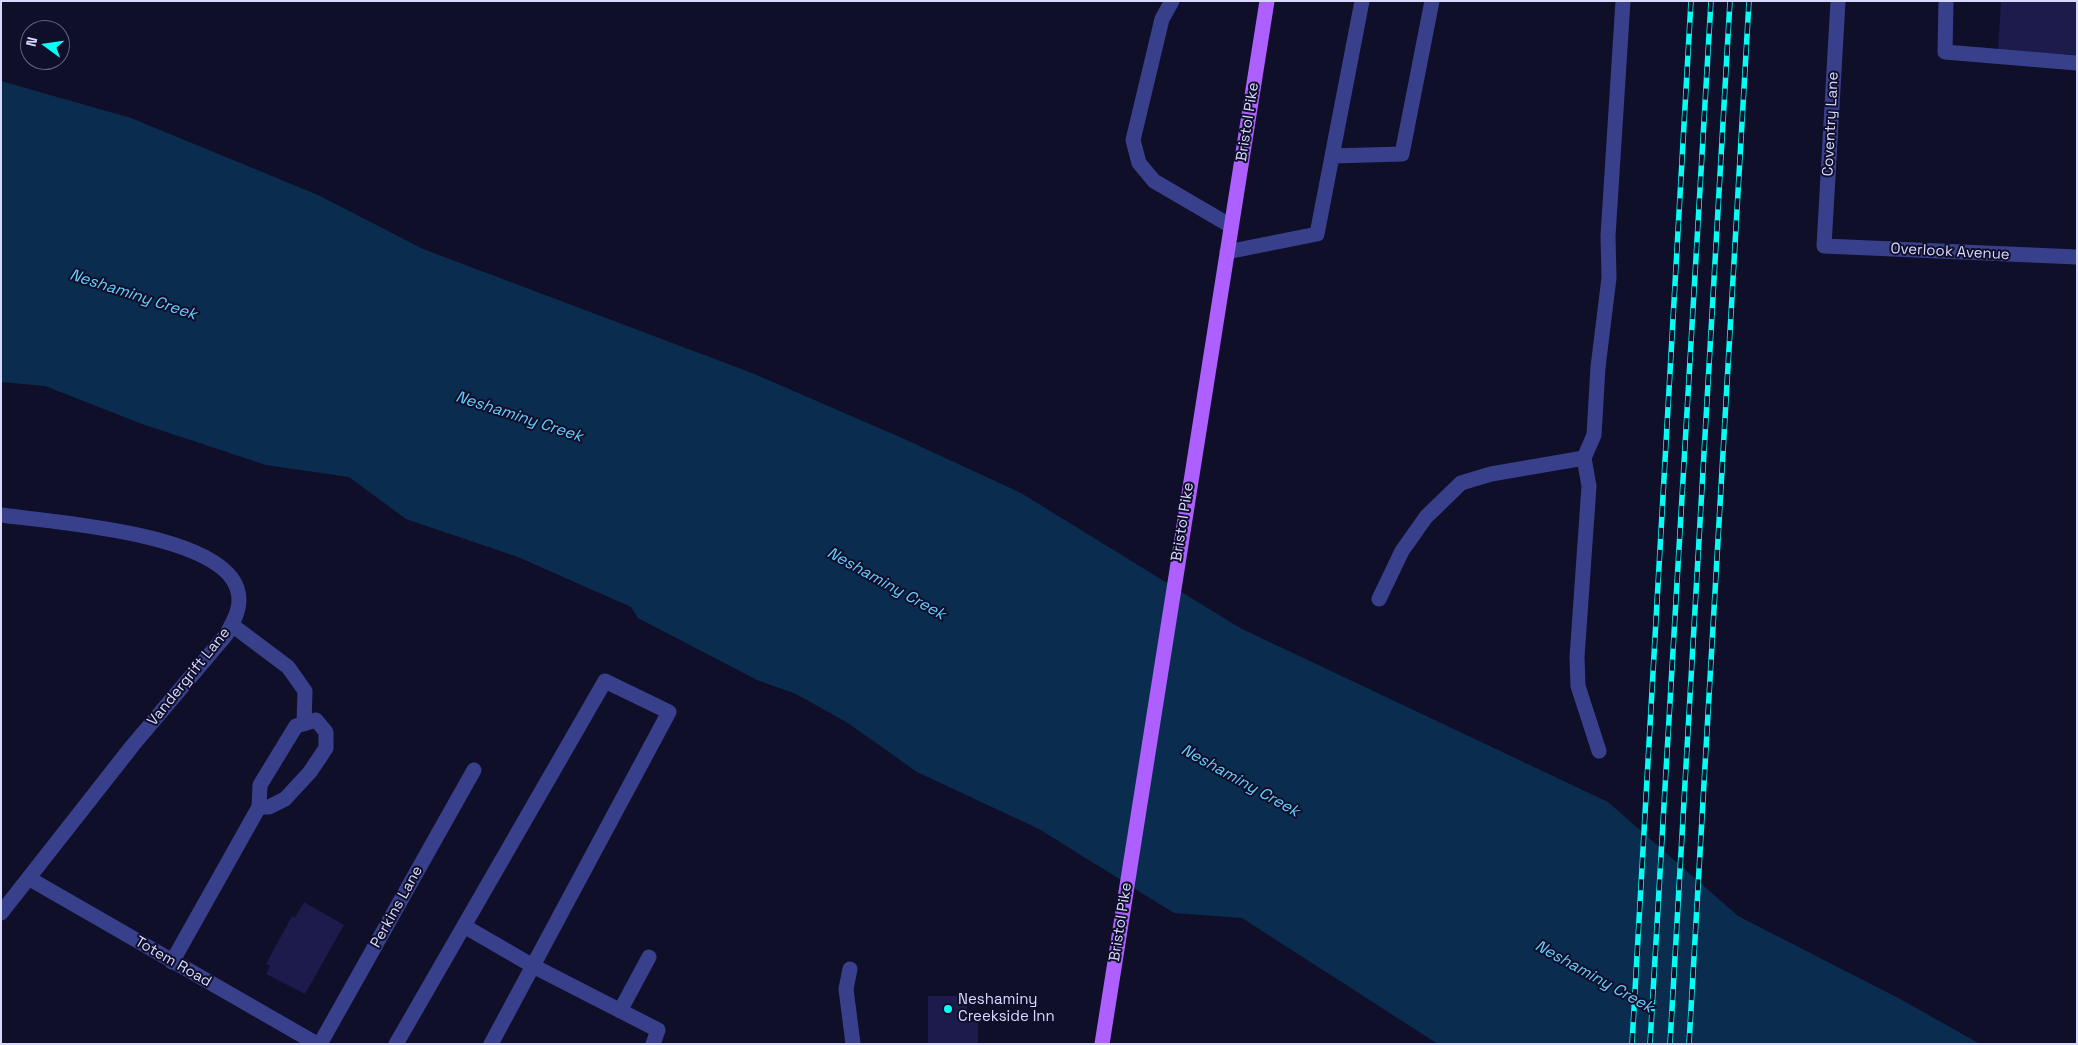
<!DOCTYPE html>
<style>
body{margin:0}
#map{position:relative;width:2078px;height:1045px;overflow:hidden;background:#100f2a;font-family:"Space Grotesk",sans-serif}
canvas{display:block}
.frame{position:absolute;inset:0;border:2px solid #d8d9ff;pointer-events:none}
.north{position:absolute;left:20px;top:20px;width:50px;height:50px;box-sizing:border-box;background:#100f2a;border:1px solid #60607f;border-radius:50%;rotate:284deg;font-size:14px;font-weight:700;line-height:20px;text-align:center;color:#d8d9ff}
.north::after{content:'';display:block;margin:auto;width:18px;height:22px;background:#04fff5;clip-path:polygon(50% 0,100% 100%,50% 72%,0 100%)}
</style>
<div id="map">
<canvas width="2078" height="1045"></canvas>
<div class="frame"></div>
<div class="north">N</div>
</div>
<script>
const g = document.querySelector('canvas').getContext('2d');
g.lineJoin = 'round';
function fillPath(path, color) {
  g.fillStyle = color;
  g.fill(path, 'evenodd');
}
function strokePath(path, color, width, dash) {
  g.strokeStyle = color;
  g.lineWidth = width;
  g.lineCap = dash ? 'butt' : 'round';
  g.setLineDash(dash || []);
  g.stroke(path);
}
function label(font, color, halo, rows, align = 'center') {
  g.font = font + ' "Space Grotesk",sans-serif';
  g.lineWidth = 4;
  g.setLineDash([]);
  g.textBaseline = 'middle';
  g.strokeStyle = halo;
  g.fillStyle = color;
  for (const [text, x, y, turn = 0] of rows) {
    g.save();
    g.translate(x, y);
    g.rotate((+turn || 0) * Math.PI / 180);
    g.textAlign = isNaN(turn) ? turn : align;
    if (halo) g.strokeText(text, 0, 0);
    g.fillText(text, 0, 0);
    g.restore();
  }
}
fillPath(new Path2D(`
 M 1,81 L 131,118 L 318,195 L 423,249 L 752,373 L 902,438 L 1021,493 L 1240,628 L 1608,802 L 1738,916 L 1902,1000 L 1980,1044 L 1438,1044 L 1242,918 L 1174,913 L 1039,829 L 917,772 L 848,723 L 796,694 L 757,680 L 638,618 L 631,607 L 518,557 L 406,519 L 349,477 L 266,465 L 142,424 L 45,386 L 1,382 Z`), '#0a2c4f');
fillPath(new Path2D(`
 M 2001,1 L 2077,1 L 2077,55 L 1998,50 Z
 M 304,902 L 344,925 L 305,994 L 266,974 L 270,966 L 266,964 L 292,916 L 295,918 Z
 M 928,996 L 967,996 L 967,1022 L 978,1022 L 978,1044 L 928,1044 Z`), '#1d1a4c');
strokePath(new Path2D(`
 M 1172,1 L 1162,19 L 1133,140 L 1139,163 L 1154,181 L 1231,226
 M 1838,1 L 1824,246 L 2077,257
 M 1946,1 L 1945,52 L 2077,63
 M 1332,156 L 1402,154 L 1432,1
 M 1227,252 L 1317,234 L 1362,1
 M 1,515 C 51,522 226,533 238,592 C 242,608 233,622 226,635 L 133,745 L 1,913
 M 1379,599 L 1402,551 L 1426,517 L 1461,483 L 1491,474 L 1584,458
 M 232,625 L 288,667 L 305,691 L 304,724
 M 1599,751 L 1578,686 L 1577,657 L 1589,486 L 1584,458 L 1594,435 L 1598,367 L 1609,278 L 1608,236 L 1623,1
 M 30,879 L 317,1044
 M 464,926 L 533,966 L 658,1030 L 653,1044
 M 172,962 L 259,807 L 260,785 L 296,726 L 316,720 L 326,732 L 326,748 L 310,772 L 285,799 L 269,807 L 259,807
 M 850,969 L 846,989 L 853,1044
 M 620,1011 L 649,957
 M 320,1044 L 474,770
 M 396,1044 L 605,681 L 669,712 L 491,1044`), '#38408c', 15);
strokePath(new Path2D(`
 M 1102,1044 L 1267,1`), '#ad5fff', 15);
const rail = new Path2D(`
 M 1632,1044 L 1691,1
 M 1650,1044 L 1711,1
 M 1670,1044 L 1730,1
 M 1689,1044 L 1749,1`);
strokePath(rail, '#04fff5', 5.5);
strokePath(rail, '#100f2a', 4, [11]);
for (const [x, y, r, color] of [
 [948,1009,5,"#04fff5"]
]) {
  const dot = new Path2D();
  dot.arc(x, y, r, 0, 2 * Math.PI);
  g.fillStyle = color;
  g.fill(dot);
  strokePath(dot, '#100f2a', 2);
}
label('15px', '#d8d9ff', '#100f2a', [
 ["Bristol Pike",1248,122,-81],
 ["Coventry Lane",1831,124,-87],
 ["Overlook Avenue",1950,252,3],
 ["Bristol Pike",1183,522,-81],
 ["Vandergrift Lane",189,677,-51],
 ["Perkins Lane",397,907,-61],
 ["Bristol Pike",1121,922,-81],
 ["Totem Road",173,962,30]
]);
label('15px', '#d8d9ff', '#100f2a', [
 ["Neshaminy",958,1000],
 ["Creekside Inn",958,1017]
], 'left');
label('italic 16px', '#66ceff', '#100f2a', [
 ["Neshaminy Creek",133,295,18],
 ["Neshaminy Creek",519,417,18],
 ["Neshaminy Creek",886,584,29],
 ["Neshaminy Creek",1240,781,29],
 ["Neshaminy Creek",1594,977,29]
]);
</script>
